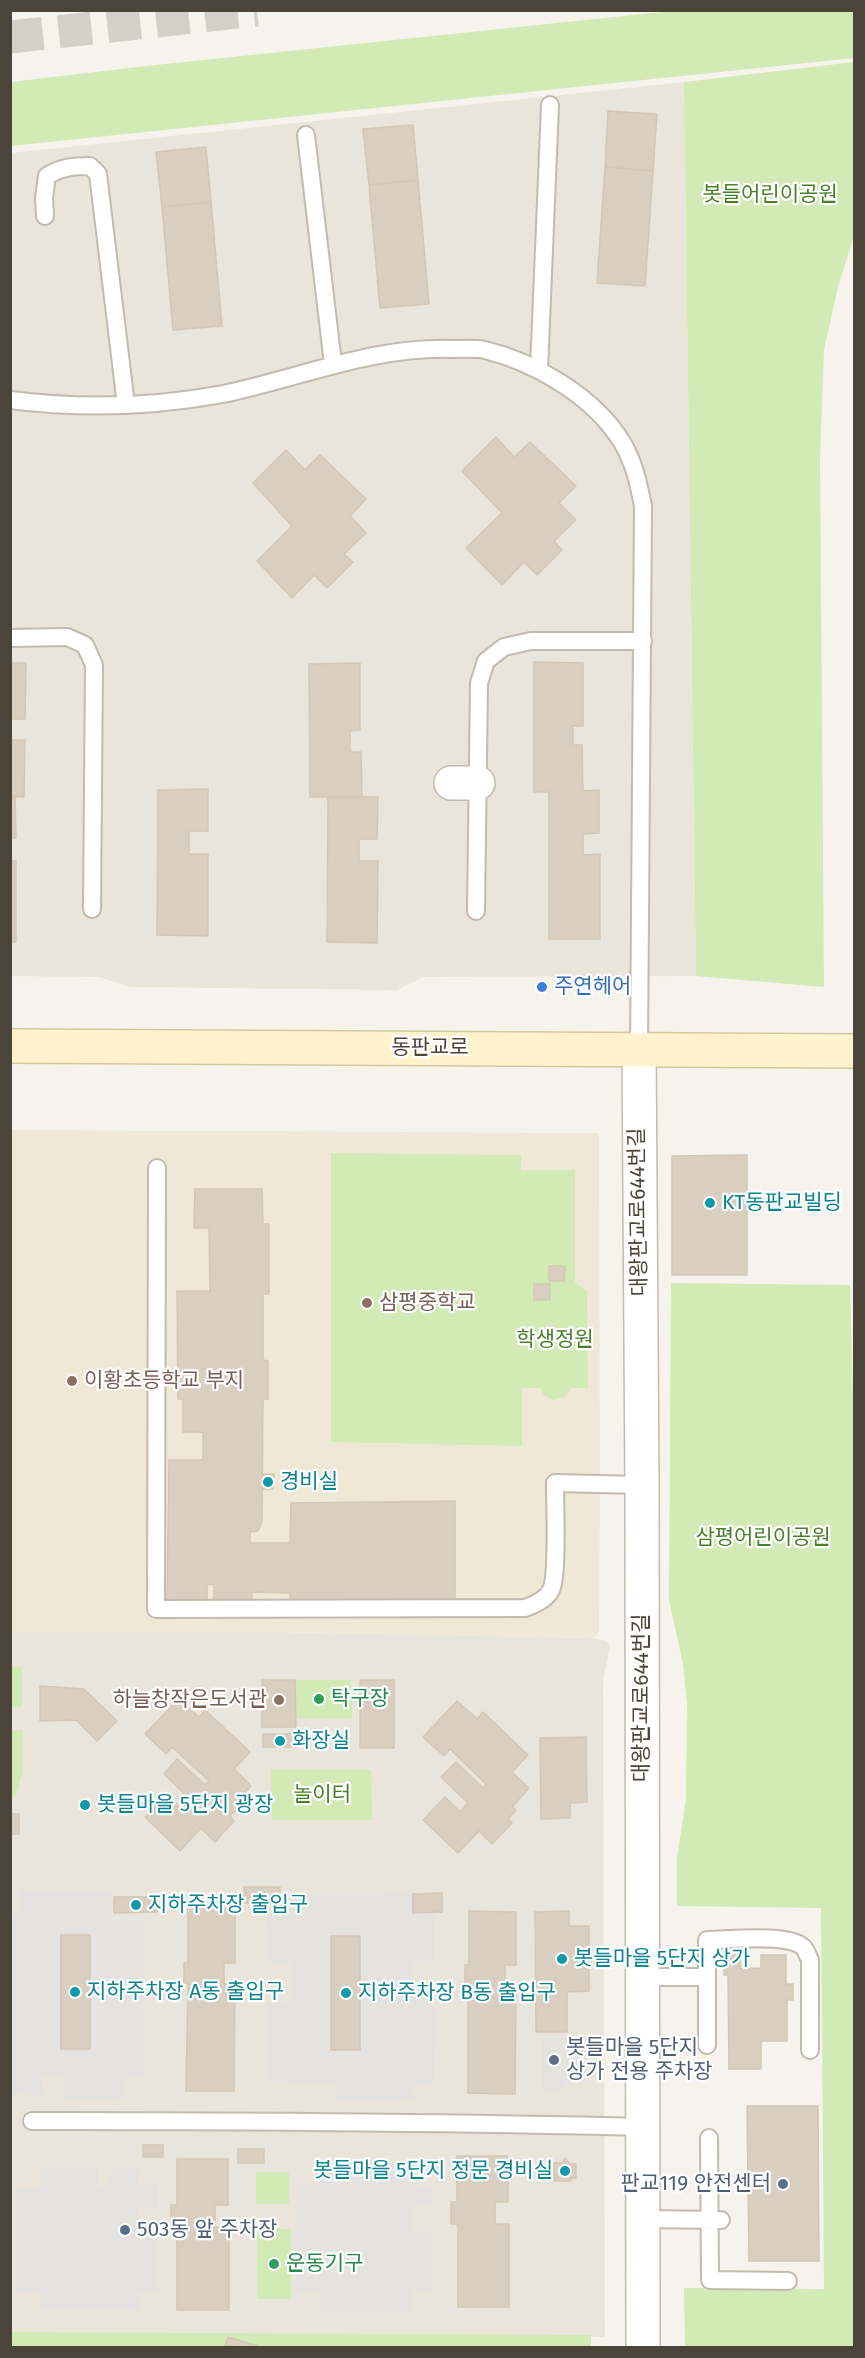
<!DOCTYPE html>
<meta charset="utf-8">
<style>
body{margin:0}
#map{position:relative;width:865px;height:2358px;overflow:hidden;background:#f6f3ec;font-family:"Fira Sans",sans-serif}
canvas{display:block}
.frame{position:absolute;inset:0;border:12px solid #4b4439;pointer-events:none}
</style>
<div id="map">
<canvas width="865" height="2358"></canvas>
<div class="frame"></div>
</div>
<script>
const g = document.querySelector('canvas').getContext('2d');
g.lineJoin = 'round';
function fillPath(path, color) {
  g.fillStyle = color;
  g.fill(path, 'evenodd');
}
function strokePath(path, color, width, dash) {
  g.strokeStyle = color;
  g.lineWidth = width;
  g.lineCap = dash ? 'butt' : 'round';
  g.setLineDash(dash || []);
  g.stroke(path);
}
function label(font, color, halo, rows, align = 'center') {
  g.font = font + ' "Fira Sans","Noto Sans KR",sans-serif';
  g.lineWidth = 4.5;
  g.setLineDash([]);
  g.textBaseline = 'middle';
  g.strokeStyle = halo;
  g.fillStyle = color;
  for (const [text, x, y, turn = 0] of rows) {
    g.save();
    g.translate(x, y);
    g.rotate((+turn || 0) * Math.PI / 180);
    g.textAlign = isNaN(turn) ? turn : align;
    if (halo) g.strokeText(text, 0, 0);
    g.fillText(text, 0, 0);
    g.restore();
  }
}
fillPath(new Path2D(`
 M 684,82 L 696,976 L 423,977 L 397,990 L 131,987 L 99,977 L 11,976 L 11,153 Z
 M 11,1632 L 276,1632 L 594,1638 L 606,1641 L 610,1646 L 603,1682 L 605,2337 L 11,2332 Z`), '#eae5da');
fillPath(new Path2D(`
 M 11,1130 L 599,1133 L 600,1495 L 599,1631 L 596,1636 L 592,1638 L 276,1632 L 11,1632 Z`), '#efe8d6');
fillPath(new Path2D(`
 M 681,10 L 854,11 L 854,58 L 11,146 L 11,82 L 146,66 Z
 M 854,62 L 854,236 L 838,287 L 824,350 L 820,458 L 824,987 L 696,976 L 684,82 Z
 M 331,1153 L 521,1155 L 521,1170 L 575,1170 L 575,1282 L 587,1292 L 588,1388 L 571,1388 L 565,1397 L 553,1400 L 543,1395 L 540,1388 L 522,1388 L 522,1446 L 331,1442 Z
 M 671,1283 L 850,1285 L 854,1430 L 854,2347 L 685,2347 L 684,2288 L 824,2289 L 821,1908 L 677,1906 L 677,1858 L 686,1799 L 687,1702 L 683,1664 L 669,1600 Z
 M 11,1667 L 22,1667 L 22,1707 L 11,1707 Z
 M 287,1680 L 351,1680 L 352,1718 L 288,1718 Z
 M 10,1730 L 23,1730 L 23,1770 L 16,1796 L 12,1797 L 12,1813 L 19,1814 L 19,1834 L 11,1834 Z
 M 271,1770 L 371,1770 L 372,1820 L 272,1820 Z
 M 256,2172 L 289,2172 L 289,2204 L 256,2204 Z
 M 257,2229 L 291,2229 L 291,2299 L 257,2299 Z
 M 11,2332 L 591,2335 L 591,2346 L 10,2347 Z`), '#d2eab5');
fillPath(new Path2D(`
 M 19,1890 L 111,1890 L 111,1920 L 143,1920 L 143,2078 L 125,2078 L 125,2099 L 64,2099 L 64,2078 L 56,2073 L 42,2076 L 42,2095 L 11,2094 L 10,1915 L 19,1915 Z
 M 413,1894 L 413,1913 L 434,1912 L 434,1961 L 413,1962 L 414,1987 L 435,1988 L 434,2084 L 413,2084 L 413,2100 L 335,2100 L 335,2083 L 267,2081 L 268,2002 L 291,2002 L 292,1963 L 267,1963 L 266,1914 L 291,1914 L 291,1895 Z
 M 586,2037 L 587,2082 L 566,2082 L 565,2090 L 542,2090 L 542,2038 Z
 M 352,2160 L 411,2161 L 411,2186 L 431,2186 L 431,2205 L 411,2205 L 412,2231 L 432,2231 L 432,2290 L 412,2290 L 412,2311 L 321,2311 L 321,2290 L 297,2290 L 297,2185 L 321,2185 L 321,2177 L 338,2177 L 341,2182 L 352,2185 Z
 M 41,2168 L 98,2168 L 98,2189 L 107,2184 L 111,2180 L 113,2169 L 138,2169 L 138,2184 L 158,2184 L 158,2208 L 138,2208 L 139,2236 L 157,2236 L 157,2292 L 139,2292 L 139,2310 L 41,2310 L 41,2292 L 16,2292 L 16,2189 L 41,2189 Z`), '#e5e3e0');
const building = new Path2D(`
 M 608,111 L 657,114 L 653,171 L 605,167 Z
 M 413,125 L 418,180 L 369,185 L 363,129 Z
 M 206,147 L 211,202 L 162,207 L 156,152 Z
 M 605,167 L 653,171 L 645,286 L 597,283 Z
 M 418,180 L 429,304 L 380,308 L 369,185 Z
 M 211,202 L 222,326 L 173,330 L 162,207 Z
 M 496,437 L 514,457 L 530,442 L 576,486 L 559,503 L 576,520 L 554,541 L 562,550 L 537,575 L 524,562 L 502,585 L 466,548 L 502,513 L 462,471 Z
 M 286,450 L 305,470 L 320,455 L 366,499 L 350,516 L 366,533 L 344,554 L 353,562 L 327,588 L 314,575 L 292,598 L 257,561 L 292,526 L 253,483 Z
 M 534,662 L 583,663 L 583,726 L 573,726 L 573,745 L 582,745 L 583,791 L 599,790 L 599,833 L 583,834 L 583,855 L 600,854 L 600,939 L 549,939 L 549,792 L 534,792 Z
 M 10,663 L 26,663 L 25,719 L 10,719 Z
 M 360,663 L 360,730 L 350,731 L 350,752 L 361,752 L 362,797 L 310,797 L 309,664 Z
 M 10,740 L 25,740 L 24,797 L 10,796 Z
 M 208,789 L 208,831 L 189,831 L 189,854 L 208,854 L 208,936 L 157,935 L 158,790 Z
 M 10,797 L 15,797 L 16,838 L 10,838 Z
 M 328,797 L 378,797 L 377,839 L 359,839 L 359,861 L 378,861 L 377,943 L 327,942 Z
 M 10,861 L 16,861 L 16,942 L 10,942 Z
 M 747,1155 L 747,1275 L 672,1275 L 672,1156 Z
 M 195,1189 L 262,1189 L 263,1224 L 269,1224 L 269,1294 L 263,1294 L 263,1360 L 268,1361 L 268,1399 L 263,1399 L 262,1521 L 258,1531 L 250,1532 L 250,1543 L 290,1543 L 291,1503 L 455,1501 L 455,1601 L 290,1600 L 290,1593 L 252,1592 L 252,1600 L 214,1599 L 214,1584 L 207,1585 L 207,1602 L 167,1602 L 169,1460 L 203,1460 L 203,1432 L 183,1432 L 183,1399 L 178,1399 L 177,1291 L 210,1291 L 209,1228 L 194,1228 Z
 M 549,1266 L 565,1266 L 564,1281 L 549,1281 Z
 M 534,1284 L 550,1284 L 550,1300 L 534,1300 Z
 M 262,1474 L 274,1474 L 273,1489 L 262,1489 Z
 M 262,1680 L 295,1680 L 296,1727 L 262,1727 Z
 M 360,1680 L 394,1680 L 394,1748 L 360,1748 Z
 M 40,1686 L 84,1689 L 117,1721 L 97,1741 L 76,1720 L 40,1721 Z
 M 179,1699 L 199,1717 L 205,1710 L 250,1752 L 234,1769 L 251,1786 L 234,1804 L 238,1808 L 230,1816 L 234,1821 L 215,1842 L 201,1828 L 180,1851 L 145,1817 L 167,1795 L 182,1809 L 191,1800 L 164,1774 L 177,1759 L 205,1785 L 209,1781 L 172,1747 L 166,1754 L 145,1734 Z
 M 457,1701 L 477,1719 L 483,1712 L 528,1755 L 512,1772 L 529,1788 L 512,1807 L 516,1810 L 508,1819 L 512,1823 L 492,1844 L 479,1831 L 458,1853 L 423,1820 L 445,1797 L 460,1812 L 468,1803 L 441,1777 L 456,1762 L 483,1788 L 486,1784 L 450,1749 L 444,1756 L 423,1737 Z
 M 263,1734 L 296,1734 L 296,1747 L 263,1747 Z
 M 586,1737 L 587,1802 L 570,1803 L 570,1818 L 541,1819 L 540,1738 Z
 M 10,1814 L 19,1814 L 19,1834 L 10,1834 Z
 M 244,1887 L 280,1887 L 280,1903 L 244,1903 Z
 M 442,1893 L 442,1912 L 413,1913 L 413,1894 Z
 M 114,1897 L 157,1897 L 157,1912 L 114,1913 Z
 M 188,1908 L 235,1909 L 235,1963 L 224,1963 L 224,1984 L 235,1984 L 234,2091 L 186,2091 L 188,1983 L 184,1983 L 184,1963 L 188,1963 Z
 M 469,1911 L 516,1912 L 516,1965 L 505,1965 L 505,1987 L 516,1987 L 515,2094 L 468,2093 L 468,1986 L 465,1986 L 465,1965 L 469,1965 Z
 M 569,1911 L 569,1926 L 589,1926 L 589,1991 L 567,1992 L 567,2032 L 536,2032 L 535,1912 Z
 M 61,1935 L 90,1935 L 90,2049 L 61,2049 Z
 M 331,1936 L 360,1936 L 360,2050 L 331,2050 Z
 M 724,1954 L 740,1954 L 741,1969 L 761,1968 L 761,1955 L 786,1955 L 786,1984 L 793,1984 L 793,2000 L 787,2000 L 787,2041 L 761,2041 L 761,2069 L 729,2069 L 728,1975 L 724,1975 Z
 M 747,2106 L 818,2106 L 819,2261 L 749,2261 Z
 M 143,2145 L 163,2145 L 163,2157 L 143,2157 Z
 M 238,2149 L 264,2149 L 264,2163 L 238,2163 Z
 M 457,2156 L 508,2156 L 508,2202 L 495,2202 L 495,2224 L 509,2224 L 509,2307 L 458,2307 L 458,2224 L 451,2224 L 451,2202 L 457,2202 Z
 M 565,2158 L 570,2164 L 576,2164 L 576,2178 L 571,2178 L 571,2181 L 554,2181 L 554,2163 L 562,2163 Z
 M 177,2159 L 228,2159 L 228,2205 L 215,2205 L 215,2227 L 229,2227 L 229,2310 L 177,2310 L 177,2227 L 171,2227 L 171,2205 L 177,2205 Z
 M 228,2337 L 258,2346 L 258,2348 L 225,2346 Z`);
fillPath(building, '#d8cfc1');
strokePath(building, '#d3c7b4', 1.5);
strokePath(new Path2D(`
 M 10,37 L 257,10`), '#d4d0c8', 33, [33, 16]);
const service = new Path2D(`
 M 306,135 L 333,364
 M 45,216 L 44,198 L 47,176 C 61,167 74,166 90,166 L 98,174 L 126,405
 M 539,370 L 550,105
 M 10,400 C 81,409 153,407 223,394 C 300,378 373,346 453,349 C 464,349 475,348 485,350 C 509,356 535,367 556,380 C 588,399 621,429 633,466 C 638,479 640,492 643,506 L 639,1049
 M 10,638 L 67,637 L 85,645 L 94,665 L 92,909
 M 476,911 L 479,683 L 486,661 L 504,647 L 531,641 L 643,641
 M 157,1168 L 156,1609 L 525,1608 C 534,1605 546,1600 551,1590 C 558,1577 555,1503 555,1483 L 642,1485
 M 642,1977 L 707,1977
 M 707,2045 L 707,1940 C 728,1940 788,1933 803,1947 C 806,1950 808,1956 810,1960 L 810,2050
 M 32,2121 C 236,2121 439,2122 643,2127
 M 709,2138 L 710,2280 L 788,2281
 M 643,2219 L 721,2220`);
const minor = new Path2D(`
 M 451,783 L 478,783`);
const tertiary = new Path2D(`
 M 639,1049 L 642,1485 L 643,2348`);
const secondary = new Path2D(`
 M 10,1046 L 854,1051`);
strokePath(service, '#c2bbae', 20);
strokePath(minor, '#c2bbae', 36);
strokePath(tertiary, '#c2bbae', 36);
strokePath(secondary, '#d6c79b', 36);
strokePath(service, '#fff', 16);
strokePath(minor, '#fff', 33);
strokePath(tertiary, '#fff', 33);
strokePath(secondary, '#fff3cd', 33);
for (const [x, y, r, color] of [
 [542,987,6,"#3f7fe0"],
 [710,1203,6,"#0f9aa8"],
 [367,1303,6,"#8d6e63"],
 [72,1381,6,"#8d6e63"],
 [268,1482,6,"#0f9aa8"],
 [319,1699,6,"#2e9e5b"],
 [279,1700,6,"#8d6e63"],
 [280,1741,6,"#0f9aa8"],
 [85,1805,6,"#0f9aa8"],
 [136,1905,6,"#0f9aa8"],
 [562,1959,6,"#0f9aa8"],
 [75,1992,6,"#0f9aa8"],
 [346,1993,6,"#0f9aa8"],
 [554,2060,6,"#5c6f8a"],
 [565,2171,6,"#0f9aa8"],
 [783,2184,6,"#5c6f8a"],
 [125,2230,6,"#5c6f8a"],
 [274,2264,6,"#2e9e5b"]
]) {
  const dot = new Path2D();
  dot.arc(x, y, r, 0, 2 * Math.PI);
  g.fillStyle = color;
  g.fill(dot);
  strokePath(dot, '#fff', 2);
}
label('21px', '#4a7f2a', '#fff', [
 ["봇들어린이공원",770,195],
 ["학생정원",555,1340],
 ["삼평어린이공원",763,1538],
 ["놀이터",322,1795]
]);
label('21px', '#366cbe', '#fff', [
 ["주연헤어",554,987]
], 'left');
label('21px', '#4b4439', '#fff', [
 ["동판교로",430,1048],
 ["대왕판교로644번길",639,1212,-91],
 ["대왕판교로644번길",642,1698,-90]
]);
label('21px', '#0d838f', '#fff', [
 ["KT동판교빌딩",722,1203],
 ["경비실",280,1482],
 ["화장실",292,1741],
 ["봇들마을 5단지 광장",97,1805],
 ["지하주차장 출입구",148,1905],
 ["봇들마을 5단지 상가",574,1959],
 ["지하주차장 A동 출입구",87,1992],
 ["지하주차장 B동 출입구",358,1993],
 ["봇들마을 5단지 정문 경비실",553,2171,"right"]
], 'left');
label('21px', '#785e54', '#fff', [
 ["삼평중학교",379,1303],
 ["이황초등학교 부지",84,1381],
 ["하늘창작은도서관",267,1700,"right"]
], 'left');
label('21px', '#27864d', '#fff', [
 ["탁구장",331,1699],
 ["운동기구",286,2264]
], 'left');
label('21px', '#4e5e75', '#fff', [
 ["봇들마을 5단지",566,2048],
 ["상가 전용 주차장",566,2072],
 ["판교119 안전센터",771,2184,"right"],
 ["503동 앞 주차장",137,2230]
], 'left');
</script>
